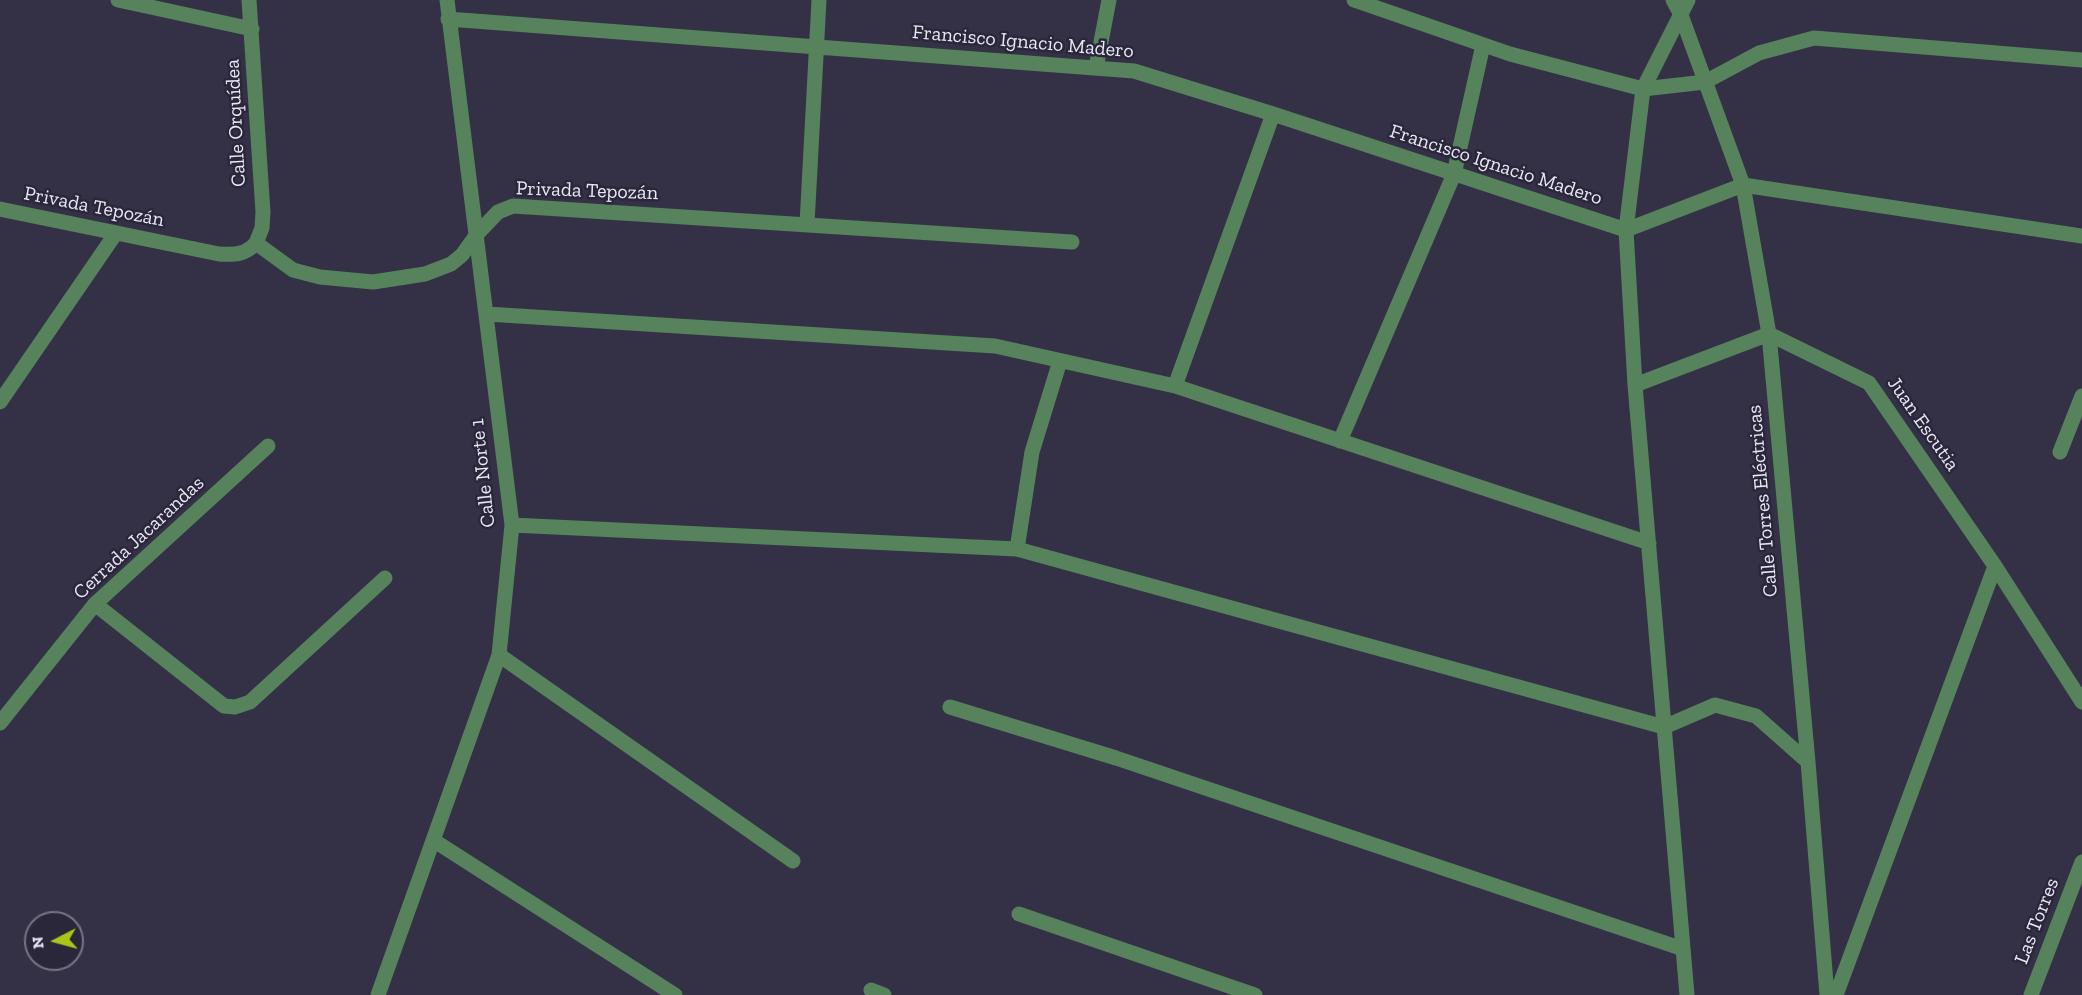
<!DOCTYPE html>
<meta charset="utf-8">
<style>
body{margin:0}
#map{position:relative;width:2082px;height:995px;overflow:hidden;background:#343146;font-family:"Zilla Slab",serif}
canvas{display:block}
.north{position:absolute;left:24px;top:911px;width:60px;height:60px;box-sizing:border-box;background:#2a273b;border:2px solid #767485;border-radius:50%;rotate:264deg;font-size:16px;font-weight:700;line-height:24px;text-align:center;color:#e9e7f5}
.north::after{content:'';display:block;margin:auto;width:21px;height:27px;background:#aac719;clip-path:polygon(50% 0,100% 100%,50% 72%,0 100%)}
</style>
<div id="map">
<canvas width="2082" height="995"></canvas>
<div class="north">N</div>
</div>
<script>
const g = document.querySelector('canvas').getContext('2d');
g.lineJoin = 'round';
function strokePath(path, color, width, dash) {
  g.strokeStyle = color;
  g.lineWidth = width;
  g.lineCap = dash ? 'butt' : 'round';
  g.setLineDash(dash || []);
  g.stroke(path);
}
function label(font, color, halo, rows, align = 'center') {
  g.font = font + ' "Zilla Slab",serif';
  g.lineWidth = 5;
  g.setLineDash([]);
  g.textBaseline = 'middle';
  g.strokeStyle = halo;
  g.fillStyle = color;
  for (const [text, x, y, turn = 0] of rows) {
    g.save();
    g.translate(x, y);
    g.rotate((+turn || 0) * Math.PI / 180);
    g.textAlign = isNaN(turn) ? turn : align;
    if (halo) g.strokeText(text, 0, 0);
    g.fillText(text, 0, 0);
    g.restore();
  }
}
strokePath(new Path2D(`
 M 118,0 L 252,29
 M 249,0 L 263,212 L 262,228 L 256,243
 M 1354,0 L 1510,54 L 1643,89 L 1705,82 L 1759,53 L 1814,38 L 2082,60
 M 1673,0 L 1681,15 L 1743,185 L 1769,334 L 1808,762 L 1827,995
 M 448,19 L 1134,71 L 1273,114 L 1626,230 L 1743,185 L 2082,236
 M 1096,68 L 1109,0
 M 0,209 L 219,254 C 235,255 245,255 256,243 L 293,270 L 320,277 L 373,282 L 425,274 L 451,264 L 462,255 L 477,234 L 498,212 L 513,206 L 1072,242
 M 807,224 L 819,0
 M 487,314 L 995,346 L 1175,386 L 1649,543
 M 1635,385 L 1769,334 L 1869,383 L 1995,566 L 2082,702
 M 1175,386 L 1273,114
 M 0,402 L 116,233
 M 1340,441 L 1454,174 L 1483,45
 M 2060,452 L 2082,396
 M 512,525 L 1017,549 L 1664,727 L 1715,705 L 1756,716 L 1808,762
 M 1017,549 L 1032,452 L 1060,361
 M 95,604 L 224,706 L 235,707 L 250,702 L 385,578
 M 499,655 L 793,861
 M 950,707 L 1116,758 L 1683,949
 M 0,723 L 95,604 L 268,446
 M 433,840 L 675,995
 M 1019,914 L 1255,995
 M 871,990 L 884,995
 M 378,995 L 499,655 L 512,525 L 447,0
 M 1687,995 L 1635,385 L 1626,230 L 1643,89 L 1688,0
 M 1836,995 L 1995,566
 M 2031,995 L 2082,862`), '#56825c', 15);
label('20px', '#e9e7f5', '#2a273b', [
 ["Francisco Ignacio Madero",1023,42,5],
 ["Calle Orquídea",236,123,-93],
 ["Francisco Ignacio Madero",1496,165,18],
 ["Privada Tepozán",587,191,2],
 ["Privada Tepozán",94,207,11],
 ["Juan Escutia",1923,424,55],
 ["Calle Norte 1",483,473,-96],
 ["Calle Torres Eléctricas",1763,501,-95],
 ["Cerrada Jacarandas",139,538,-43],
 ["Las Torres",2037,921,-69]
]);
</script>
